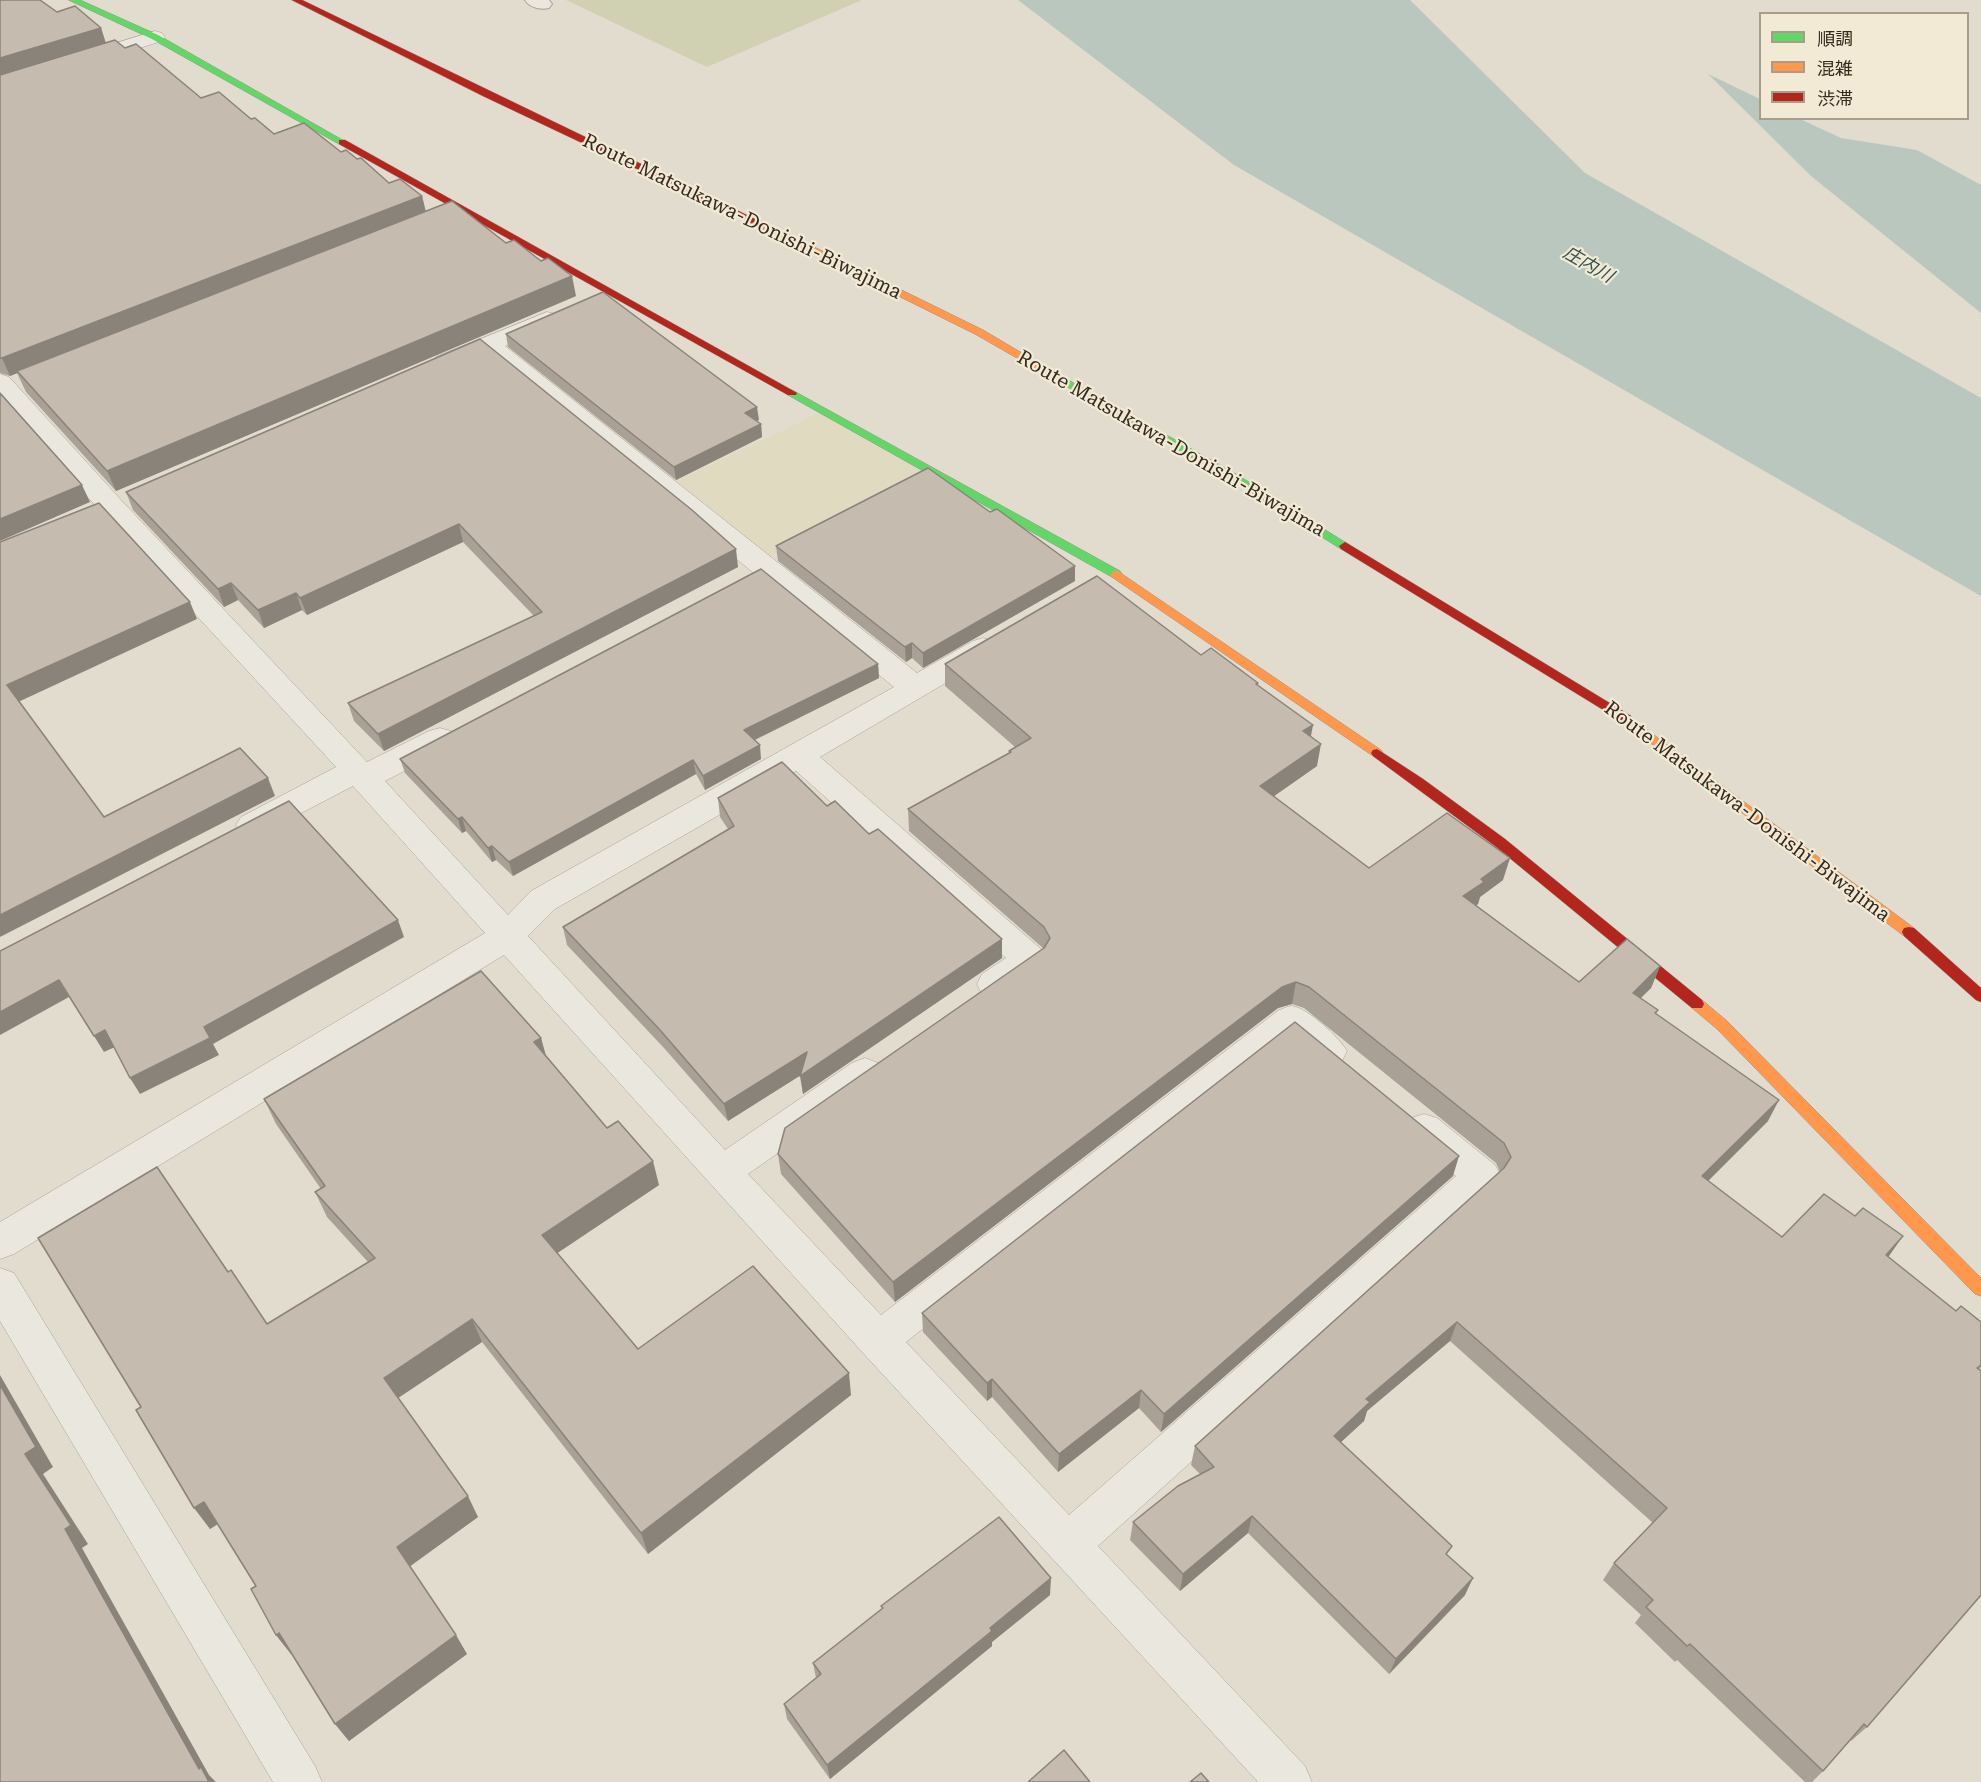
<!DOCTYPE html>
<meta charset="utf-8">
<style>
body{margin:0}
#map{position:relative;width:1981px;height:1782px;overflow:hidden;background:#e2dcce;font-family:"Roboto Serif","Noto Sans JP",serif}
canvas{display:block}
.legend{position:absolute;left:1759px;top:12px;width:210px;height:108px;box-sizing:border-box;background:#f2ead4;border:2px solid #a69d8c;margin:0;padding:8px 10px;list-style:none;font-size:18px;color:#352a20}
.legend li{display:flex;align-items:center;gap:12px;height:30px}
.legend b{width:30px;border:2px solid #a69d8c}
</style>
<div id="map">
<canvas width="1981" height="1782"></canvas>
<ul class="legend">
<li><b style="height:8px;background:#63d668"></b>順調</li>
<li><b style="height:8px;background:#ff974d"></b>混雑</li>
<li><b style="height:8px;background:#b3261e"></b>渋滞</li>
</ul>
</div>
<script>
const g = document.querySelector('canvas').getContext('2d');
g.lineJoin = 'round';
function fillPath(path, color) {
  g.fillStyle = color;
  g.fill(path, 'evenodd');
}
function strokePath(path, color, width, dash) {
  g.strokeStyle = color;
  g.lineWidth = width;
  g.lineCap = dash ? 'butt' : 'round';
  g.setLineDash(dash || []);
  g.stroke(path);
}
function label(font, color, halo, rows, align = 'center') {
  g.font = font + ' "Roboto Serif","Noto Sans JP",serif';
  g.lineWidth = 4.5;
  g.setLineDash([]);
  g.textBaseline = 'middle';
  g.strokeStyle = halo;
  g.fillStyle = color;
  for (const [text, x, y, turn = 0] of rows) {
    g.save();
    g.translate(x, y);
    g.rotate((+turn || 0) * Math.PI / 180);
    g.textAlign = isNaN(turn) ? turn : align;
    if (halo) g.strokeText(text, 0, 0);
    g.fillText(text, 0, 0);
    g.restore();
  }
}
fillPath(new Path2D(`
 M 819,413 L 928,475 L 769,557 L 677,481 Z`), '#e0dac0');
fillPath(new Path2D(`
 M 566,0 L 862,0 L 707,67 Z`), '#d0d0b2');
fillPath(new Path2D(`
 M 1018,0 L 1410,0 L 1585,173 L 1981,398 L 1981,596 L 1234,165 Z
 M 1708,74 L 1760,99 L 1760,118 L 1800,119 L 1841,138 L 1917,150 L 1981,185 L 1981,313 L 1811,176 Z`), '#b9c7bf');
const lane = new Path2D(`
 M 525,0 L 549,0 L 552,4 L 549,8 C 541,10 530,8 525,0 Z`);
const street = new Path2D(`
 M 155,31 L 162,33 L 165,37 L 162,41 L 0,92 L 0,79 Z
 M 547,312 L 556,314 L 559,319 L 556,324 L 505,346 L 917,673 L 973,641 L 983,638 L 993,641 L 998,648 L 993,655 L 820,757 L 1042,950 L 1047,959 C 1040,972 1011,995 996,997 C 991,998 986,995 982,994 L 977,984 L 982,974 L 1006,958 L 796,771 L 555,909 L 528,936 L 725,1150 L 852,1063 L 865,1058 L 878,1063 L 883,1073 L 878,1083 L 748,1174 L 881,1315 L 1279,1010 C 1283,1009 1288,1006 1292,1006 C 1308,1008 1340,1038 1347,1051 L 1342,1061 C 1318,1069 1308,1054 1291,1040 L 906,1342 L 1069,1515 L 1456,1176 L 1411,1140 L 1406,1129 L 1411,1118 L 1424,1114 L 1437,1118 L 1495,1165 L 1501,1176 L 1495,1187 L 1098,1546 L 1305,1766 L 1312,1782 L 1258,1782 L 864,1354 L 504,955 L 14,1254 L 0,1259 L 0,1222 L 485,933 L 353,786 L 263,833 L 252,837 L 241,833 L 236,825 L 241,817 L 336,767 L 101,512 L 0,398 L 0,374 L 9,377 L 121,500 L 367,762 L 429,731 L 440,728 L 451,731 L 455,739 L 451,747 L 385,781 L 508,915 L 531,891 L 894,687 L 484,354 L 454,367 L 445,370 L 436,367 L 432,362 L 436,357 Z
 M 0,1268 L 14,1273 L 315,1766 L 322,1782 L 273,1782 L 0,1321 Z`);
const fast = new Path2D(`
 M 69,0 L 80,0 L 158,35 L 346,142 L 339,144 L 152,39 Z
 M 1061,376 L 1236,474 L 1351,546 L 1345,550 L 1341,549 L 1228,478 L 1057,381 L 1056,379 Z
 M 792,390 L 1120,571 L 1122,574 L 1116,578 L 1112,577 L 788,395 L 788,391 Z`);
const slow = new Path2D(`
 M 751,219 L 757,219 L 983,330 L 1066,379 L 1061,382 L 1057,381 L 975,334 L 751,223 Z
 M 1116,570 L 1381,750 L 1383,753 L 1381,756 L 1373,756 L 1112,577 L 1110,574 Z
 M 1627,715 L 1914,928 L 1916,932 L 1914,936 L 1904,936 L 1623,722 L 1621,719 L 1623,716 Z
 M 1697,998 L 1702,1000 L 1727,1021 L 1981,1278 L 1981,1296 L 1975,1294 L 1717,1029 L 1692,1008 L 1690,1004 L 1692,1000 Z`);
const jam = new Path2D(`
 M 292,0 L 302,0 L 759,221 L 751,223 L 483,96 Z
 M 339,140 L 345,140 L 797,393 L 796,395 L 788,395 L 339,144 Z
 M 1345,542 L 1631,716 L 1633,719 L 1631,722 L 1623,722 L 1341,549 L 1339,546 Z
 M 1377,749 L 1423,779 L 1505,839 L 1702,1000 L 1704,1004 L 1702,1008 L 1692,1008 L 1495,846 L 1373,756 L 1371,753 L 1373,750 Z
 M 1909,927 L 1914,928 L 1981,988 L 1981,1002 L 1976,1000 L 1904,936 L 1902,932 L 1904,928 Z`);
strokePath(lane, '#a7a196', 2);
strokePath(street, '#a7a196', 1);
strokePath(fast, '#979186', 1);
strokePath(slow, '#979186', 1);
strokePath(jam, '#979186', 1);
fillPath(lane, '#eae7de');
fillPath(street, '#eae7de');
fillPath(fast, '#63d668');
fillPath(slow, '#ff974d');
fillPath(jam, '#b3261e');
fillPath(new Path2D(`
 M 0,0 L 57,12 L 101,28 L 106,43 L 125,48 L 201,98 L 251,119 L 274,134 L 341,152 L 357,159 L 389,183 L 422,196 L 426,212 L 576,296 L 116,491 L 26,392 L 17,373 L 10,376 L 0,373 Z
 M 506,334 L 759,420 L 756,421 L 761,424 L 762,437 L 676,480 L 508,347 Z
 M 480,339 L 738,567 L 384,751 L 354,721 L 348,703 L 534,616 L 463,542 L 307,615 L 302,610 L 264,628 L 238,600 L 224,607 L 133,510 L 126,492 Z
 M 776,546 L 1075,581 L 923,668 L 912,658 L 906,662 L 778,561 Z
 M 1201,655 L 1258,683 L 1257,685 L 1311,737 L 1317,766 L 1274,796 L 1369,868 L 1503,880 L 1480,897 L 1478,904 L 1476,905 L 1579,982 L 1660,966 L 1651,988 L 1640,998 L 1658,1010 L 1656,1014 L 1768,1121 L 1708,1181 L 1782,1237 L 1888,1257 L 1956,1311 L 1981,1322 L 1981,1368 L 1979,1370 L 1867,1727 L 1851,1741 L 1850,1740 L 1823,1771 L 1812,1782 L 1805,1782 L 1677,1660 L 1675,1662 L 1635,1623 L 1641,1615 L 1603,1580 L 1614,1563 L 1653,1523 L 1450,1341 L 1367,1411 L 1364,1421 L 1341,1442 L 1448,1556 L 1465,1595 L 1389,1674 L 1248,1533 L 1180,1591 L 1130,1540 L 1133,1522 L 1200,1474 L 1191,1465 L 1195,1446 L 1500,1172 L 1496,1163 L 1304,1008 L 1292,1004 L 1278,1008 L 895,1302 L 781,1174 L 778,1154 L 1044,949 L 909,831 L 908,809 L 1009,753 L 1009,751 L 1015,747 L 945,686 L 945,664 Z
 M 878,664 L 879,678 L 755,740 L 761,759 L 705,790 L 696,774 L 513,876 L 496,860 L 492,862 L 466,831 L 462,833 L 405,773 L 400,759 Z
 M 718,798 L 827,806 L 869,834 L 1002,939 L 1002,958 L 803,1094 L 801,1075 L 728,1121 L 664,1048 L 567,945 L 563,927 L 728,829 L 720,817 Z
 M 541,1038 L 546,1057 L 607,1128 L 659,1185 L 557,1253 L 638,1349 L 851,1395 L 648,1554 L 482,1342 L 398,1398 L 478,1517 L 410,1566 L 467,1654 L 349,1741 L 335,1724 L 292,1653 L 291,1654 L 276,1635 L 256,1586 L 218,1524 L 210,1529 L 141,1407 L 228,1272 L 267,1324 L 368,1262 L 327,1217 L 315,1192 L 321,1189 L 276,1124 L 264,1099 Z
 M 1453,1176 L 1161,1432 L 1139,1408 L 1058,1472 L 992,1397 L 987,1401 L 923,1332 L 922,1313 Z
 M 1050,1595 L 992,1642 L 992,1646 L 830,1779 L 787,1719 L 784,1704 L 816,1678 L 813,1663 L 882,1609 L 881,1606 Z`), '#a9a196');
fillPath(new Path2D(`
 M 101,28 L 106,44 L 0,77 L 0,58 Z
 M 422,196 L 426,213 L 10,376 L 2,358 Z
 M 572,276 L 576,296 L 116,491 L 107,471 Z
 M 757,407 L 759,420 L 747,425 L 745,413 Z
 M 761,424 L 762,437 L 676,480 L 674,467 Z
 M 82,485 L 90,502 L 0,541 L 0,519 Z
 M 459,524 L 463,542 L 307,615 L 300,598 Z
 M 736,549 L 738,567 L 384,751 L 378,734 Z
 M 1075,566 L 1075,581 L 923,668 L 923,653 Z
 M 231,583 L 238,600 L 224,607 L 218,589 Z
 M 296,593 L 302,610 L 264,628 L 258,610 Z
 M 190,602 L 197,619 L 16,703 L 7,685 Z
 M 912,643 L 912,658 L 906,662 L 905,647 Z
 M 878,664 L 879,678 L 746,744 L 744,730 Z
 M 1313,725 L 1309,747 L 1303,731 Z
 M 1321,744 L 1317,766 L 1257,808 L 1260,786 Z
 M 760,745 L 761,759 L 705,790 L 703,776 Z
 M 693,760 L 696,774 L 513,876 L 509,862 Z
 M 268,778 L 275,796 L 0,937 L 0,915 Z
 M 462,817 L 466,831 L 462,833 L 458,819 Z
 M 492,846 L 496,860 L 492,862 L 488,848 Z
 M 1510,858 L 1503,880 L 1480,897 L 1478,904 L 1457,918 L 1463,896 L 1481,879 Z
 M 398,920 L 404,937 L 213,1044 L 219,1055 L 140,1094 L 130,1078 L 204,1027 Z
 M 1002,939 L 1002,958 L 803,1094 L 800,1076 Z
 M 1660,966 L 1651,988 L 1624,1015 L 1633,993 Z
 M 59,980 L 69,997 L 0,1035 L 0,1012 Z
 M 1296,982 L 1292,1004 L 1278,1008 L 895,1302 L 893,1282 L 1282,987 Z
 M 105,1030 L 115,1047 L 104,1052 L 94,1036 Z
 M 541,1038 L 548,1063 L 534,1042 Z
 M 807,1052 L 809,1070 L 728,1121 L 724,1104 Z
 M 1779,1100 L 1768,1121 L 1692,1197 L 1702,1176 Z
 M 1459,1156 L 1453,1176 L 1161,1432 L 1164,1414 Z
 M 653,1161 L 659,1185 L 550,1258 L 542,1235 Z
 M 1903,1236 L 1889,1256 L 1872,1275 L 1886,1255 Z
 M 472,1319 L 482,1342 L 395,1400 L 384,1378 Z
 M 1457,1322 L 1450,1341 L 1367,1411 L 1364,1421 L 1328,1454 L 1334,1436 L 1366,1399 Z
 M 849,1373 L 851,1395 L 648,1554 L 641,1533 Z
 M 0,1375 L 53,1467 L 43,1474 L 88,1544 L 82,1548 L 209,1775 L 216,1782 L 209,1782 L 199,1769 L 65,1529 L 25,1454 L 0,1385 Z
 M 992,1379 L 992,1397 L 987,1401 L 987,1383 Z
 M 1141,1390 L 1139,1408 L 1058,1472 L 1059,1454 Z
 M 468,1496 L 478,1517 L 409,1567 L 397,1547 Z
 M 204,1502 L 219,1523 L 210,1529 L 194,1508 Z
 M 1252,1516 L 1248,1533 L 1180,1591 L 1183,1574 Z
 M 1051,1578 L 1050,1595 L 992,1642 L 992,1646 L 830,1779 L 827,1765 L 990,1628 Z
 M 1473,1578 L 1465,1595 L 1389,1674 L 1396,1659 Z
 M 279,1633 L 294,1652 L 291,1654 L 276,1635 Z
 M 456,1635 L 467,1654 L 349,1741 L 335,1724 Z`), '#8a837a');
const building = new Path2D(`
 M 0,0 L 40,0 L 57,12 L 75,6 L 101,28 L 0,58 Z
 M 115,40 L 125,48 L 136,44 L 201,98 L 219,92 L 251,119 L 255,118 L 274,134 L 304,123 L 341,152 L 346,150 L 357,159 L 361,158 L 389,183 L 400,179 L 422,196 L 2,358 L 0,358 L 0,75 Z
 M 452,201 L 506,243 L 514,240 L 541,261 L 548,258 L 572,276 L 107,471 L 17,371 Z
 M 603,292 L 757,407 L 745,413 L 761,424 L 674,467 L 506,334 Z
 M 480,339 L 692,510 L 736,549 L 378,734 L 348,703 L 542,612 L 459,524 L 300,598 L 296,593 L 258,610 L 231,583 L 218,589 L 126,492 Z
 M 0,393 L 82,485 L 0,519 Z
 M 928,468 L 990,512 L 997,509 L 1075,566 L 923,653 L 912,643 L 905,647 L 776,546 Z
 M 99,503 L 190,602 L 7,685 L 104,817 L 240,748 L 268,778 L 0,915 L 0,542 Z
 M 761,569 L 878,664 L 744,730 L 760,745 L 703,776 L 693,760 L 509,862 L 492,846 L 488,848 L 462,817 L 458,819 L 400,759 Z
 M 1097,576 L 1201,655 L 1211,648 L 1258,683 L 1256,684 L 1313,725 L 1303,731 L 1321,744 L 1260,786 L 1369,868 L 1447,813 L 1510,858 L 1481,879 L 1484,882 L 1463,896 L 1579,982 L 1627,939 L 1660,966 L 1633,993 L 1658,1010 L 1655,1013 L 1779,1100 L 1702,1176 L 1782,1237 L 1824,1194 L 1855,1216 L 1863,1208 L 1903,1236 L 1886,1255 L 1956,1311 L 1961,1306 L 1981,1322 L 1981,1365 L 1977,1368 L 1981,1371 L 1981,1595 L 1867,1727 L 1864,1724 L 1823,1771 L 1690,1644 L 1687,1646 L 1646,1607 L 1653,1600 L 1614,1563 L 1667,1508 L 1457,1322 L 1366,1399 L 1370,1402 L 1334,1436 L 1452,1546 L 1446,1554 L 1473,1578 L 1396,1659 L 1252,1516 L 1183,1574 L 1133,1522 L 1178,1486 L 1214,1467 L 1195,1446 L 1504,1168 L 1511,1157 L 1504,1143 L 1309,987 L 1296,982 L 1282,987 L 893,1282 L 778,1154 L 785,1128 L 1044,948 L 1050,938 L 1044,927 L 908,809 L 1011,752 L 1009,751 L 1031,738 L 945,664 Z
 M 782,762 L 827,806 L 835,801 L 869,834 L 878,829 L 1002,939 L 800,1076 L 807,1052 L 724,1104 L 660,1030 L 563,927 L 734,826 L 718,798 Z
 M 289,801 L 398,920 L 204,1027 L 210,1038 L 130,1078 L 105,1030 L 94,1036 L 59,980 L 0,1012 L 0,951 Z
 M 481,971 L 541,1038 L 534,1042 L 607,1128 L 618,1121 L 653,1161 L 542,1235 L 638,1349 L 753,1266 L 849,1373 L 641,1533 L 472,1319 L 384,1378 L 468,1496 L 397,1547 L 456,1635 L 335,1724 L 279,1633 L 276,1635 L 251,1589 L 256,1586 L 204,1502 L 194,1508 L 136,1410 L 141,1407 L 38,1238 L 157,1167 L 228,1272 L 231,1270 L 267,1324 L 375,1258 L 315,1192 L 325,1186 L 264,1099 Z
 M 1295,1022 L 1459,1156 L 1164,1414 L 1141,1390 L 1059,1454 L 992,1379 L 987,1383 L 922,1313 Z
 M 0,1385 L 36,1447 L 25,1454 L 71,1525 L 65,1529 L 199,1769 L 201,1767 L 209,1782 L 0,1782 Z
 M 999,1517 L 1051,1578 L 990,1628 L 992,1631 L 827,1765 L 784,1704 L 821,1674 L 813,1663 L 883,1608 L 881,1606 Z
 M 1064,1750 L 1090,1782 L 1028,1782 Z
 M 1201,1773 L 1209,1782 L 1190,1782 Z`);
fillPath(building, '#c5bbaf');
strokePath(building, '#8a837a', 1.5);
label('italic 18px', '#305352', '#f2ead4', [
 ["庄内川",1588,265,30]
]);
label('20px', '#352a20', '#f2ead4', [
 ["Route Matsukawa-Donishi-Biwajima",742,217,26],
 ["Route Matsukawa-Donishi-Biwajima",1171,444,30],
 ["Route Matsukawa-Donishi-Biwajima",1747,812,37]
]);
</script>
